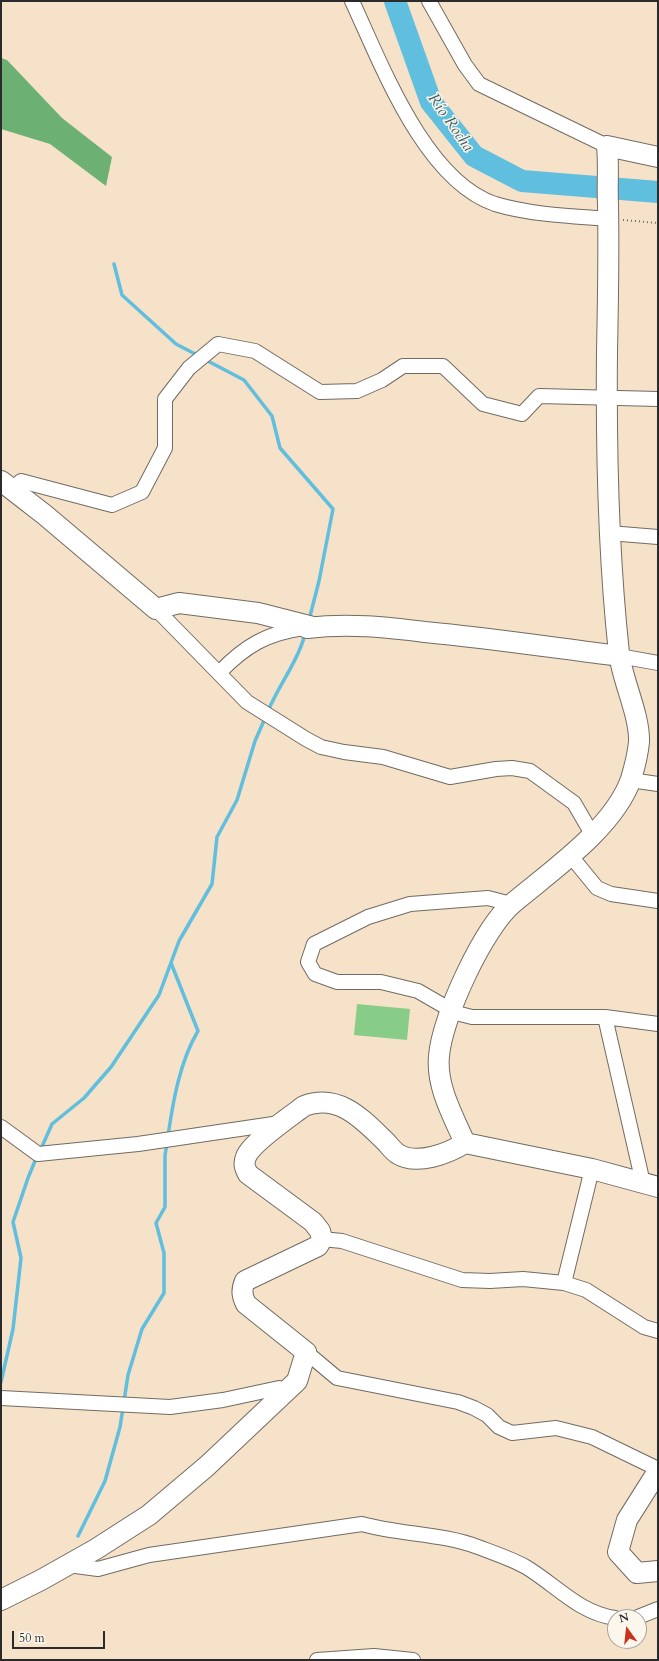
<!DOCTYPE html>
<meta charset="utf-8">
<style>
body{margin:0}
#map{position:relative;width:659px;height:1661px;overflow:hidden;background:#f5e2c8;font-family:Cardo,serif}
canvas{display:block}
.frame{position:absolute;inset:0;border:2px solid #2b2b2b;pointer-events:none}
.north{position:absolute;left:607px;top:1609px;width:40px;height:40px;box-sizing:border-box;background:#fbf7ec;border:1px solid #a8a59f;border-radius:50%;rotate:345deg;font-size:11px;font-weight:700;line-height:16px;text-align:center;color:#2b2b2b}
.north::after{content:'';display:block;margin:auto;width:14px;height:18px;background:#c8321e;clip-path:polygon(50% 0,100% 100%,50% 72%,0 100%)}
.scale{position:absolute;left:12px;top:1631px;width:93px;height:18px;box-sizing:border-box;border:2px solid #2b2b2b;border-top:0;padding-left:5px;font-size:12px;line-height:14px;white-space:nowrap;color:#2b2b2b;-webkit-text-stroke:3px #fbf7ec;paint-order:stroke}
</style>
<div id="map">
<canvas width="659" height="1661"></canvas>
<div class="frame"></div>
<div class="north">N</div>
<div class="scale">50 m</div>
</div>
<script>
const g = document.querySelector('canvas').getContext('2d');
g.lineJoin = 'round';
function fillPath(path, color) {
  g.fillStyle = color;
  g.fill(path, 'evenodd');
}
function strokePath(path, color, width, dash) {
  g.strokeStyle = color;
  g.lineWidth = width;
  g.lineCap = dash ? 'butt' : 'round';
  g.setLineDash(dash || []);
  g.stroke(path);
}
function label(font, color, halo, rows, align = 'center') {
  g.font = font + ' Cardo,serif';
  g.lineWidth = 3;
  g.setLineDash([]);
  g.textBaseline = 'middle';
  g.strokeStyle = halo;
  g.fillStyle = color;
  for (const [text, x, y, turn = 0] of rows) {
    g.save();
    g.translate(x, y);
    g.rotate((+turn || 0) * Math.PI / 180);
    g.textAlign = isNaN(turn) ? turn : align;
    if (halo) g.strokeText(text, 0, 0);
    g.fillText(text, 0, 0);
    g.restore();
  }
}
fillPath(new Path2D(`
 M 357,1004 L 410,1009 L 407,1040 L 354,1035 Z`), '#87cd87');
fillPath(new Path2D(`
 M 1,58 L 7,60 L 62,118 L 112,157 L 106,186 L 50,144 L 1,129 Z`), '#6db074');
strokePath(new Path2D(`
 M 114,264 L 122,295 L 176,344 L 199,356
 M 204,359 L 244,380 L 272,416 L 280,448 L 333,509 L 319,581 L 309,620
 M 268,711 C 279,685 298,661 305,634
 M 168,1136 C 173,1101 180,1061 198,1031 L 171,963
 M 40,1151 L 52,1124 L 84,1098 L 111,1067 L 159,995 L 179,941 L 212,884 L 217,837 L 237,800 L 255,741 L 266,716
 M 1,1382 L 13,1329 L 21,1258 L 13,1222 L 28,1178 L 37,1156
 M 124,1401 L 128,1375 L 142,1329 L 164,1293 L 164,1253 L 156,1223 L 165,1207 L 165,1155 L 167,1144
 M 78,1536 L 105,1481 L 120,1427 L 123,1408`), '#60bede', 3.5);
strokePath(new Path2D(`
 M 395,1 L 431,102 L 474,156 L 522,181 L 658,192`), '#60bede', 22);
const street = new Path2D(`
 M 352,1 C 381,63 424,180 495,204 C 532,215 571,216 609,219
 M 429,1 L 465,65 L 479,84 L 607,146
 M 12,489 L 21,481 L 112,505 L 142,492 L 165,448 L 165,399 L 189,368 L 218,344 L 255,351 L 320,392 L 357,391 L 382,380 L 403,366 L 443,366 L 483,404 L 522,414 L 539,396 L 658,399
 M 609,533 L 658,537
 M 156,609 L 247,702 L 306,739 L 321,747 L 344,752 L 383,757 L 450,777 L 496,769 L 512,768 L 530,771 L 574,803 L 592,834
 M 619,656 L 658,663
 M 220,672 C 245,646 267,633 304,628
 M 630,780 L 658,784
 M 570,855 L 597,888 L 611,894 L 658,901
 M 511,904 L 488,898 L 410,904 L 368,917 L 314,944 L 308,962 L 315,974 L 337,982 L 381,982 L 418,991 L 456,1013 L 472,1017 L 605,1017 L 658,1024
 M 605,1017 L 643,1183
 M 1,1127 L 38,1154 L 138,1144 L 280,1123
 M 322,1239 L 342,1241 L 462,1280 L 490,1281 L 523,1279 L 564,1283 L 586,1290 L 644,1327 L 658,1331
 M 564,1283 L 592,1169
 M 306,1352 L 337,1378 L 458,1402 L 474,1408 L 487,1415 L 499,1427 L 512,1433 L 556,1428 L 592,1437 L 658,1469
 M 1,1398 L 170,1407 L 223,1400 L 279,1388 L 287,1390
 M 68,1565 L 98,1569 L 149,1555 L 362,1524 C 401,1535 441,1533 478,1547 C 494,1553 512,1559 526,1567 C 556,1585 579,1613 615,1618
 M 638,1617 L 658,1609
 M 317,1660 L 374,1656 L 413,1660`);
const secondary = new Path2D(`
 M 1,481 L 45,515 L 156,609 L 179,603 L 258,613 L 313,627
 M 307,628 C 348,623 385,627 425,632 C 490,638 555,648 619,656
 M 465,1143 C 453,1116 436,1086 439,1056 C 442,1017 484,927 513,903 C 551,871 614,828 631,779 C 634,769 638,753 639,742 C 640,715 622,680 619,653 C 608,553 606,452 607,351 C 608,303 609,254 608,205 C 607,186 609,166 607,146 L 658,157
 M 658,1471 L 627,1520 L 618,1552 L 637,1573 L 658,1571
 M 1,1600 L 41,1580 L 96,1549 L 149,1515 L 207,1466 L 297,1381 L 306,1352 L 246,1304 C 242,1296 241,1290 245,1281 L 318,1246 L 322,1239 L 320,1231 L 313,1222 L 248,1174 C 245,1168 243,1164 246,1157 C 251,1143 291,1116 304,1106 C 339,1093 362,1119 385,1141 C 389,1145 393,1151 398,1154 C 417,1166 449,1153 465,1143 L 592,1169 L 658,1187`);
strokePath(street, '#726b62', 16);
strokePath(secondary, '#726b62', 22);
strokePath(new Path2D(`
 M 623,220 L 658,223`), '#726b62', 2, [1, 3]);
strokePath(street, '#fff', 14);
strokePath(secondary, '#fff', 20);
label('italic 16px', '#3e5e6a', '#fbf7ec', [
 ["Río Rocha",450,123,55]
]);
</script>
